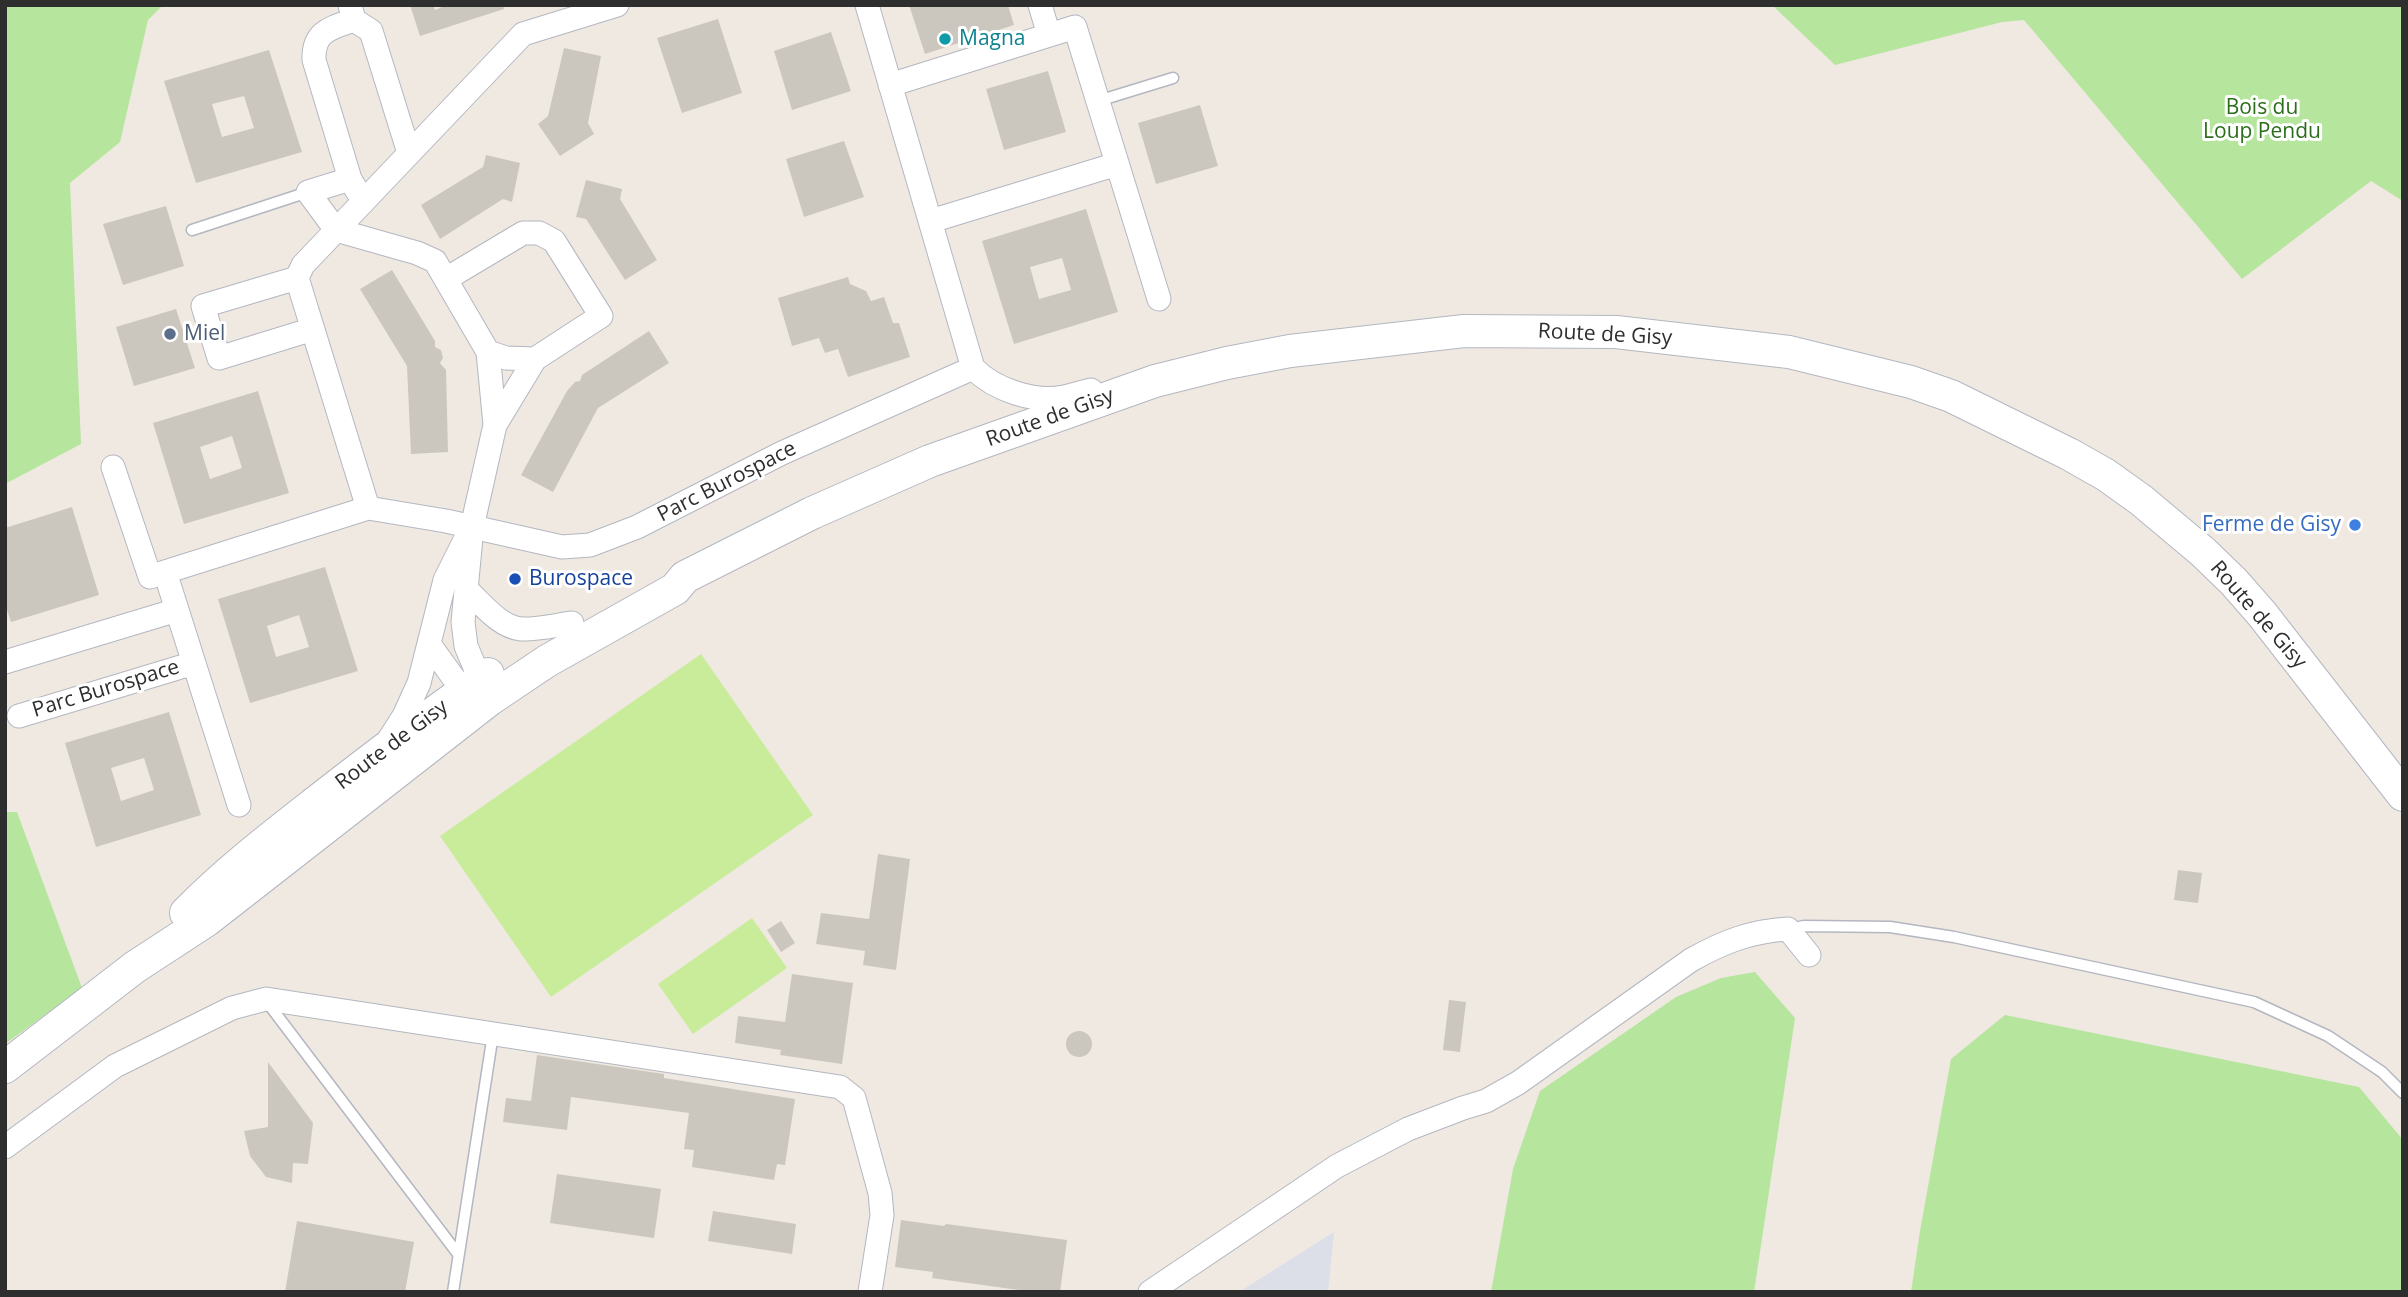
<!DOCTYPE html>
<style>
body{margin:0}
#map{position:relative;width:2408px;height:1297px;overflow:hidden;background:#efe9e1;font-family:"Open Sans",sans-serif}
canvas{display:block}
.frame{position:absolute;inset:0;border:7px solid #2e2e2e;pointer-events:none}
</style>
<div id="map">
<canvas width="2408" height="1297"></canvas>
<div class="frame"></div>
</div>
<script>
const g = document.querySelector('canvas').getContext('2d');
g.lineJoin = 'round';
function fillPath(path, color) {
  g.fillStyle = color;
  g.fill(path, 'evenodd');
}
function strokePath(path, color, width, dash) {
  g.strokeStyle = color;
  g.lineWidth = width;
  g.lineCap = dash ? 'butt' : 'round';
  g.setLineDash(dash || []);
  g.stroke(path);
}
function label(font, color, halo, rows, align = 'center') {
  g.font = font + ' "Open Sans",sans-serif';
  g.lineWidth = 6;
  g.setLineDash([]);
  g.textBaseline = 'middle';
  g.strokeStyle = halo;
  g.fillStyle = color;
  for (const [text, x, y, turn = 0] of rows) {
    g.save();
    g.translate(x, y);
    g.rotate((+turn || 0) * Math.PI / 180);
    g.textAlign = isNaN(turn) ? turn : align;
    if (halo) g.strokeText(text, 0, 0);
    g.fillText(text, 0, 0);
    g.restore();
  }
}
fillPath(new Path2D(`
 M 1334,1232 L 1328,1292 L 1239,1292 Z`), '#dcdee8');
fillPath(new Path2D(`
 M 5,5 L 163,5 L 148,20 L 120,142 L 70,183 L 81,444 L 5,484 Z
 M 1772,5 L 2403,5 L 2403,201 L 2371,181 L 2242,279 L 2024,20 L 2002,22 L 1835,65 Z
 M 5,812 L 17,812 L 82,988 L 5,1044 Z
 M 1755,972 L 1795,1018 L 1754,1292 L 1491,1292 L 1513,1169 L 1540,1091 L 1676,997 L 1721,978 Z
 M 2005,1015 L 2359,1087 L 2403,1140 L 2403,1292 L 1911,1292 L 1920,1231 L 1951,1059 Z`), '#b6e59e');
fillPath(new Path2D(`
 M 701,654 L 813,815 L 551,997 L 440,836 Z
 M 752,918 L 787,968 L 693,1034 L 658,984 Z`), '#c9ec9a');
fillPath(new Path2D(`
 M 410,5 L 433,5 L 435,10 L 447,5 L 503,5 L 504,9 L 420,36 Z
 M 909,5 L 1008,5 L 1014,25 L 925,54 Z
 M 718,19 L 742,93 L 682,113 L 657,38 Z
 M 831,32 L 851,91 L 792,110 L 774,51 Z
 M 564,48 L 601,56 L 588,123 L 594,134 L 560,156 L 538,124 L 548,116 Z
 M 269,50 L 302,152 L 196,183 L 164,81 ZM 244,96 L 254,128 L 222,137 L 212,104 Z
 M 1048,71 L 1066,132 L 1004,150 L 986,89 Z
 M 1200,105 L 1218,166 L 1156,184 L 1138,123 Z
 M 844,141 L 864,197 L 804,217 L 786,159 Z
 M 486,155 L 520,163 L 512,202 L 503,199 L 440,239 L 421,205 L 483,167 Z
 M 586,180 L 622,189 L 620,199 L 657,260 L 625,280 L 586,219 L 576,217 Z
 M 166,206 L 184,266 L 123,285 L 103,224 Z
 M 1086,209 L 1118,312 L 1014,344 L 982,241 ZM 1062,258 L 1071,290 L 1039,299 L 1030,267 Z
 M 392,270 L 435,341 L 435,347 L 441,350 L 443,358 L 440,363 L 446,370 L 448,452 L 411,454 L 407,366 L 360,289 Z
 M 848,277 L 850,284 L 866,291 L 871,301 L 884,297 L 893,323 L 899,323 L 910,357 L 848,377 L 838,349 L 825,353 L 819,338 L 792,346 L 778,298 Z
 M 176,309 L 195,368 L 134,386 L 116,327 Z
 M 649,331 L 669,363 L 598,408 L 553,492 L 521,475 L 567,391 L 575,382 L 580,381 L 582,375 Z
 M 258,391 L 289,493 L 184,524 L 153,423 ZM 232,436 L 242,468 L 210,479 L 200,447 Z
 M 72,507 L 99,595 L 11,622 L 5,604 L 5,528 Z
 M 325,567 L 358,671 L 250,703 L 218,599 ZM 299,615 L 309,647 L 276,657 L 267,626 Z
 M 169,712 L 201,815 L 96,847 L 65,743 ZM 144,758 L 154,790 L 121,801 L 111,768 Z
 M 878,854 L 910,859 L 896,970 L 863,965 L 865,951 L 816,944 L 821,913 L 869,919 Z
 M 2178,870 L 2202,873 L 2198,903 L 2174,900 Z
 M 781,921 L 795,943 L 781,952 L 767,930 Z
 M 792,974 L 853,983 L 842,1064 L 780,1055 L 781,1050 L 735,1043 L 738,1016 L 785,1022 Z
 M 1449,1000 L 1466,1002 L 1460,1052 L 1443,1050 Z
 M1066 1044a13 13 0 1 1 26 0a13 13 0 1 1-26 0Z
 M 537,1055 L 664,1074 L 664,1078 L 795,1099 L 785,1165 L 777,1164 L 774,1180 L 692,1167 L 694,1150 L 684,1149 L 689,1113 L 571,1097 L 567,1130 L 503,1122 L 506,1098 L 531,1101 Z
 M 268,1062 L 313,1123 L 308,1164 L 293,1163 L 292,1183 L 266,1177 L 250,1156 L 244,1131 L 268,1127 Z
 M 557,1174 L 661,1189 L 654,1238 L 550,1223 Z
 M 713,1211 L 796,1224 L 792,1254 L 708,1241 Z
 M 901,1220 L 944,1226 L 946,1224 L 1067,1240 L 1060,1292 L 1033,1292 L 932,1278 L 933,1272 L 895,1267 Z
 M 297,1221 L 414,1242 L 405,1292 L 285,1292 Z`), '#cbc7bf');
const lane = new Path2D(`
 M 1098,101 L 1173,78
 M 192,230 L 308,192
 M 1789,929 L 1804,926 L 1890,927 L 1954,937 L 2254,1002 L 2328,1036 L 2382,1072 L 2403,1093
 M 267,1002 L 458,1254
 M 453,1292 L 493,1034`);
const street = new Path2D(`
 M 350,5 L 354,20 C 331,28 313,31 314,60 L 350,179 L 357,191
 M 617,5 L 523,34 L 303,265 L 297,278 L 368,508 L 446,521 L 562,547 L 590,545 L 637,527 L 782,453 L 973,368
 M 867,5 L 973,368 C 995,390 1034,403 1064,397 C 1073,395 1082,392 1091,390
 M 1040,5 L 1049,35
 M 354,20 L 371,31 L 409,153
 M 890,85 L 1075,27 L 1159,299
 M 350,179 L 308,192 L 336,230 L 417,253 L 435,261 L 488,352 L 495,425 L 472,527 L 463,622 L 466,646 L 486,694
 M 931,221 L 1117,164
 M 297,278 L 203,306 L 219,358 L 313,329
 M 446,279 L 523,233 L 539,233 L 554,241 L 601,316 L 535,359 L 495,425
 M 488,352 L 506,358 L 535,359
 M 113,467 L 150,577 L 165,572
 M 467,590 C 482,604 500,627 521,629 C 537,630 556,625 572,623
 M 429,644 L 458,684 L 479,696
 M 5,662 L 177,610
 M 19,716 L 194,663
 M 388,741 L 404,716 L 419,683 L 445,580 L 467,536
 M 239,805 L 165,572 L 368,508
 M 5,1147 L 115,1066 L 232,1008 L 266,999 L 840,1087 L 854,1098 L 880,1193 L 882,1215 L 870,1292
 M 1150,1292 L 1337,1166 L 1408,1129 L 1463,1108 L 1486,1101 L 1518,1083 L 1691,960 C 1723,942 1751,931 1788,929 L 1809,955`);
const secondary = new Path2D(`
 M 186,913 C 227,871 274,835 320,799 C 375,756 431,714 488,674
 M 5,1067 L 135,967 L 207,920 L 489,700 L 547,661 L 675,589 L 685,577 L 812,513 L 930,461 L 1155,381 L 1227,363 L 1290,351 L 1464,331 L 1616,332 L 1789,352 L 1911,382 L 1951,396 L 2069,454 L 2106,475 L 2141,500 L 2203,552 L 2234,582 L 2262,614 L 2403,795`);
strokePath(lane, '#b4b7c1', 13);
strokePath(street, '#b4b7c1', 25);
strokePath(secondary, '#b4b7c1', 34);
strokePath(lane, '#fff', 10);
strokePath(street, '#fff', 23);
strokePath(secondary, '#fff', 32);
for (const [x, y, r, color] of [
 [945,39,7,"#0f9aa8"],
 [170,334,7,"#5c6f8a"],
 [2355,525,7,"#3f7fe0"],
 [515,579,7,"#1a4fb4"]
]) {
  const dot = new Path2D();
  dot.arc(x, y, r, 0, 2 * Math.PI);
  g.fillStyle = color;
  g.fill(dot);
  strokePath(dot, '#fff', 2.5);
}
label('21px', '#0d838f', '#fff', [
 ["Magna",959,39]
], 'left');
label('21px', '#2c6e1b', '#fff', [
 ["Bois du",2262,108],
 ["Loup Pendu",2262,132]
]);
label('21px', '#4e5e75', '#fff', [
 ["Miel",184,334]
], 'left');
label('21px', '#2e2e2e', '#fff', [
 ["Route de Gisy",1605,335,3],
 ["Route de Gisy",1050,418,-20],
 ["Parc Burospace",727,482,-27],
 ["Route de Gisy",2258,615,49],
 ["Parc Burospace",106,689,-17],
 ["Route de Gisy",392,745,-37]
]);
label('21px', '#366cbe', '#fff', [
 ["Ferme de Gisy",2341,525]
], 'right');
label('21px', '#164399', '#fff', [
 ["Burospace",529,579]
], 'left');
</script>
